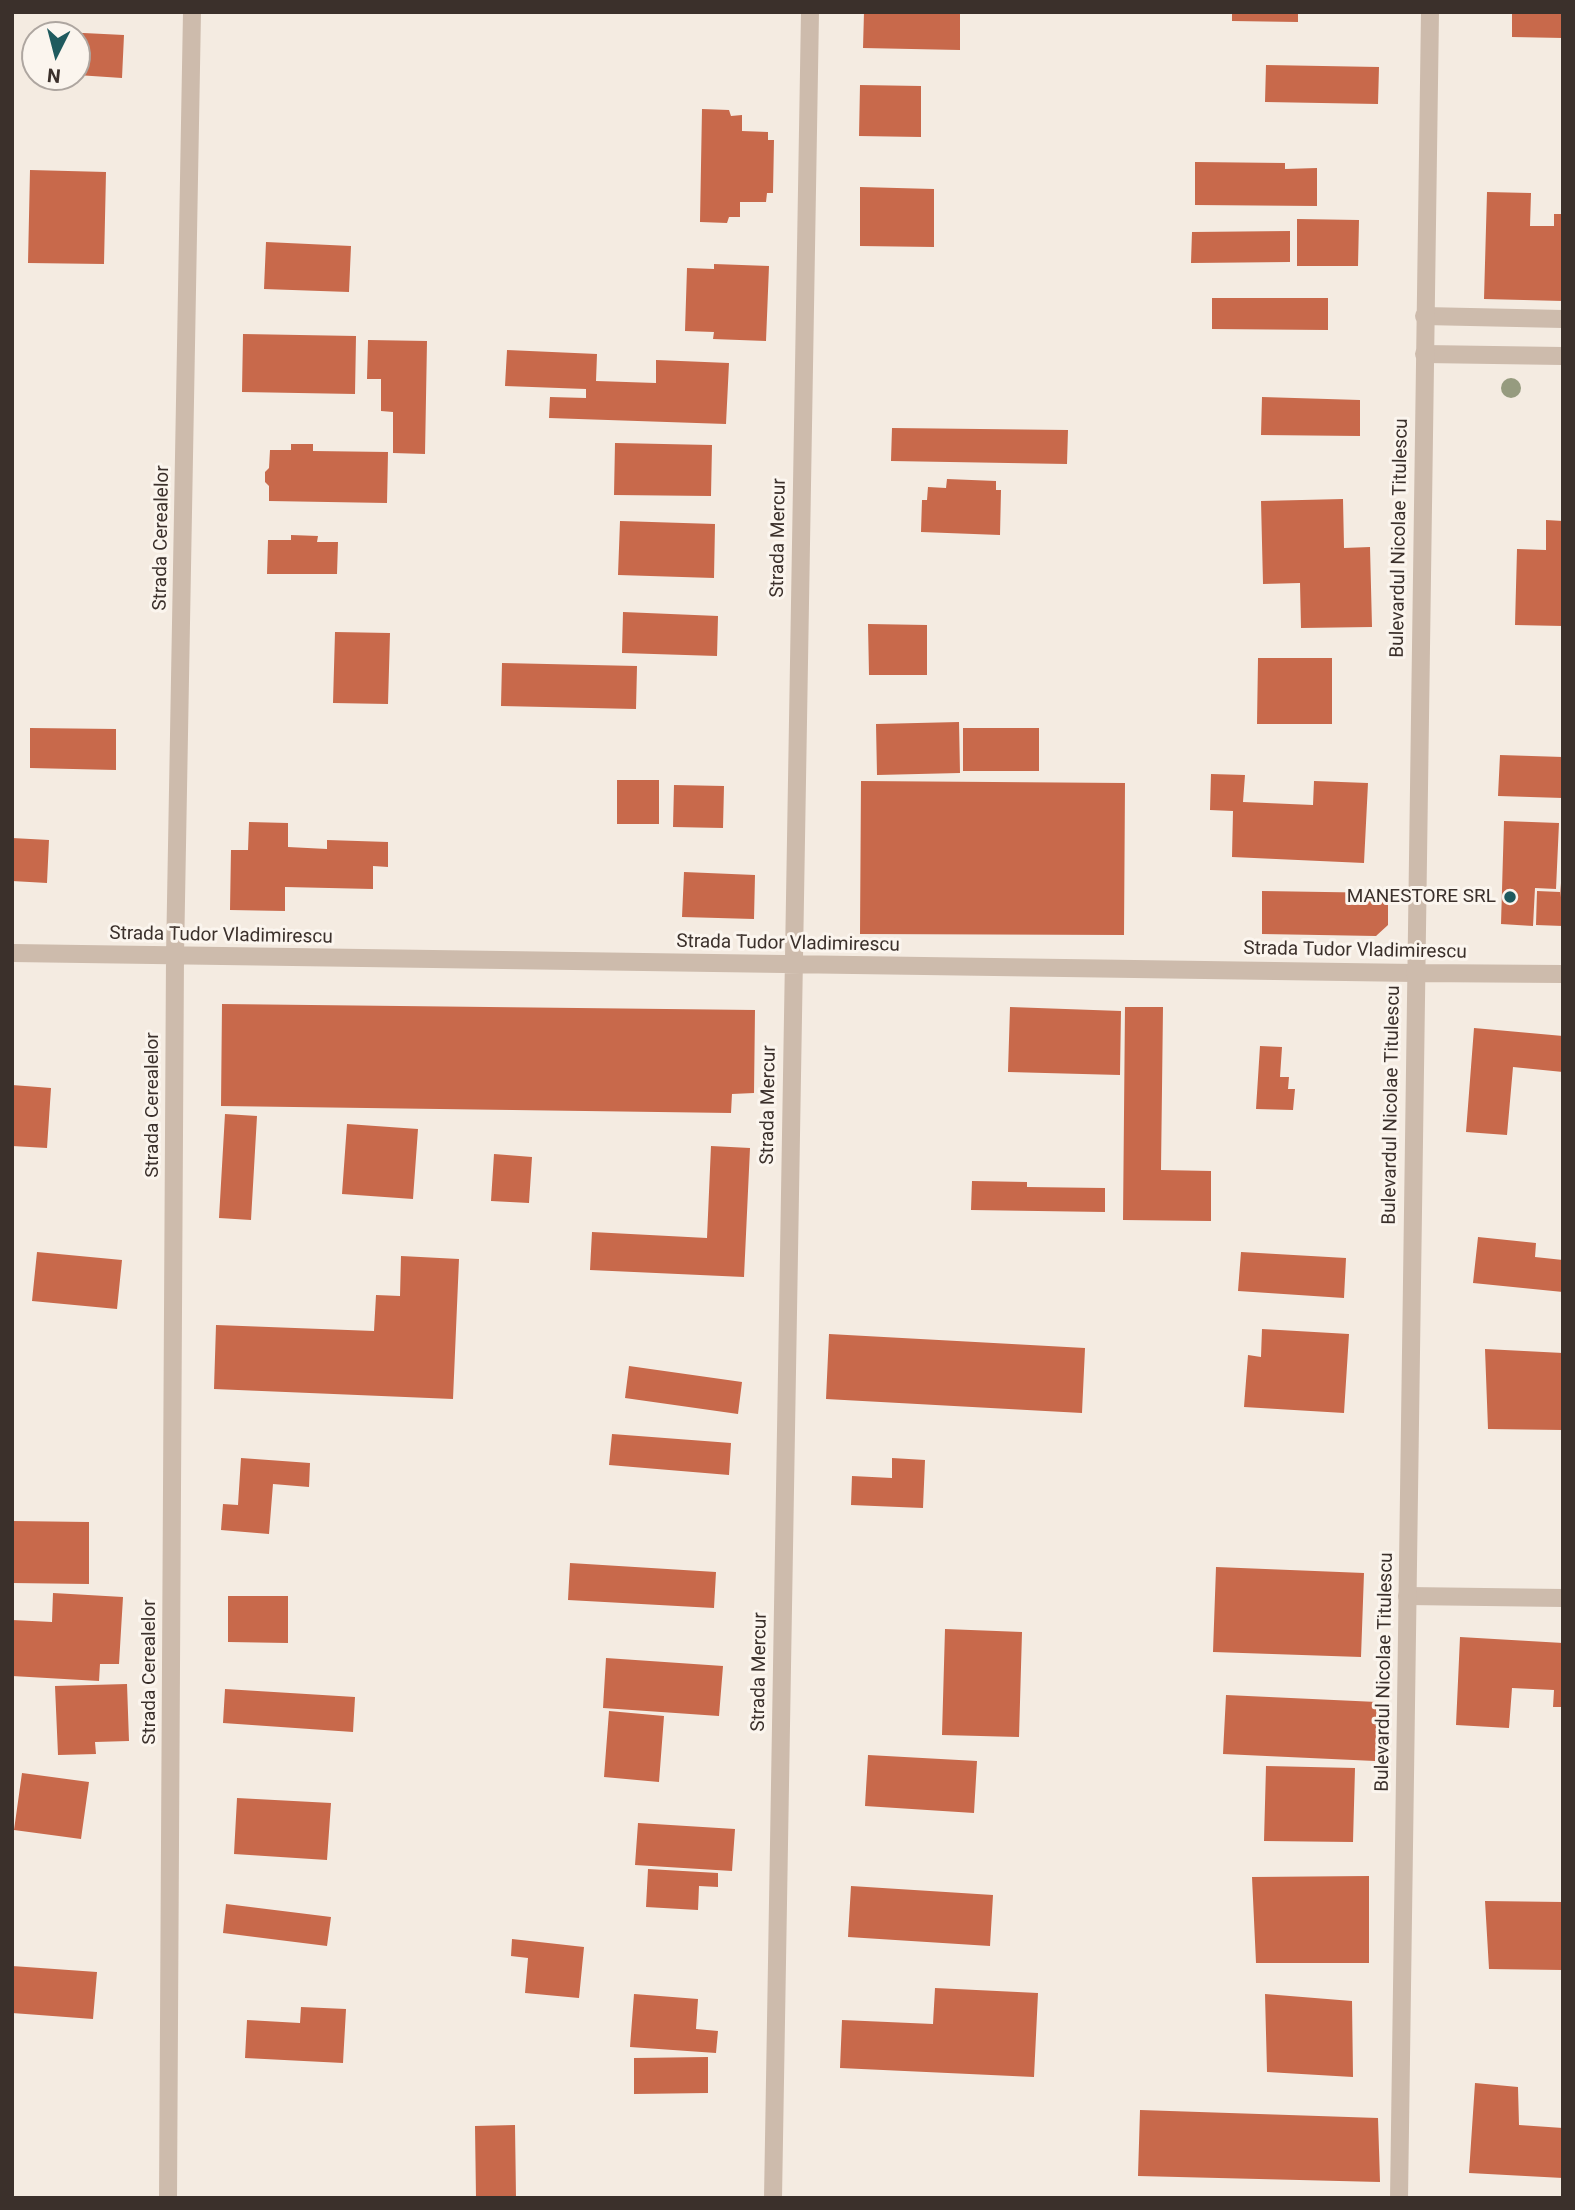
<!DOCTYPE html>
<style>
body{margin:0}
#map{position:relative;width:1575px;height:2210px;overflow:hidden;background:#f4ebe1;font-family:Roboto,sans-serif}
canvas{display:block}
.frame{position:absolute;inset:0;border:14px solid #3b302b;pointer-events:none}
.north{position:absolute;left:21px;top:21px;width:70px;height:70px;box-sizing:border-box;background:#fbf5ee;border:2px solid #aea6a0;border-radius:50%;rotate:186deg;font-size:19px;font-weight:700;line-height:28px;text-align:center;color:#3b302b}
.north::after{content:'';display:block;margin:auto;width:24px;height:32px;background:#1f5a5e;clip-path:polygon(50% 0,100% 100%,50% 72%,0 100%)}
</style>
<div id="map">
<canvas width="1575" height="2210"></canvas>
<div class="frame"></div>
<div class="north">N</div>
</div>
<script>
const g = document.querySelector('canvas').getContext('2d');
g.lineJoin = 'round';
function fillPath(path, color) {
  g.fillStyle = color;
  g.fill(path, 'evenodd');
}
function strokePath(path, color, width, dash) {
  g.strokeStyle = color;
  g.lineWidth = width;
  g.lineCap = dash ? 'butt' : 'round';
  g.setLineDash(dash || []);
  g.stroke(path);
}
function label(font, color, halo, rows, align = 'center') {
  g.font = font + ' Roboto,sans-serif';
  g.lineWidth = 6;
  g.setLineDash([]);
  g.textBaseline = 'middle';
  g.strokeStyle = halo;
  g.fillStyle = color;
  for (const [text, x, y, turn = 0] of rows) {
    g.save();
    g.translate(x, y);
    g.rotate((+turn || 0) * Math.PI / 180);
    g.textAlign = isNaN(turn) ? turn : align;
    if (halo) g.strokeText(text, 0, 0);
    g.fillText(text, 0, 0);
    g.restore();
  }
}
fillPath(new Path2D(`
 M 864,12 L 960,12 L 960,50 L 863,48 Z
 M 1232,12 L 1298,12 L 1298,22 L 1232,21 Z
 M 1512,12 L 1563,12 L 1563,38 L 1512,37 Z
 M 43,31 L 124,35 L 122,78 L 77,75 L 77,35 L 42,35 Z
 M 1266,65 L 1379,67 L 1378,104 L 1265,102 Z
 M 860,85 L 921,86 L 921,137 L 859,136 Z
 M 702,109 L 729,110 L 731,116 L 742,115 L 742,131 L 768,132 L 768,140 L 774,140 L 773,193 L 767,193 L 766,202 L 740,202 L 740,217 L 729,217 L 727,223 L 700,222 Z
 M 1195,162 L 1285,163 L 1285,169 L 1317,168 L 1317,206 L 1195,205 Z
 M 30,170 L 106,172 L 104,264 L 28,263 Z
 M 860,187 L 934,189 L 934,247 L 860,246 Z
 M 1487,192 L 1531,193 L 1530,226 L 1554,226 L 1554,214 L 1563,214 L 1563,301 L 1484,299 Z
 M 1297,219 L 1359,220 L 1358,266 L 1297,266 Z
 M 1290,231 L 1290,262 L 1191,263 L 1192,232 Z
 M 266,242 L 351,246 L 349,292 L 264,289 Z
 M 714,264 L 769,266 L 766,341 L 713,339 L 714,332 L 685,331 L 687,268 L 714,269 Z
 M 1212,298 L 1328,298 L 1328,330 L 1212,329 Z
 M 243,334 L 356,336 L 355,394 L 242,392 Z
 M 368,340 L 427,341 L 425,454 L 393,453 L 393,412 L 381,411 L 381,379 L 367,379 Z
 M 507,350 L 597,354 L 596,381 L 656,383 L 656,360 L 729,363 L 726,424 L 549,418 L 550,397 L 586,398 L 586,389 L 505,386 Z
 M 1262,397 L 1360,400 L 1360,436 L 1261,435 Z
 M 892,428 L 1068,430 L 1067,464 L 891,461 Z
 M 615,443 L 712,445 L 711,496 L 614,495 Z
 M 291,444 L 313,444 L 313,451 L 388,452 L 387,503 L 269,501 L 269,486 L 265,482 L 265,472 L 269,468 L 270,450 L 291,450 Z
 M 947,479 L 996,481 L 996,490 L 1001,490 L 1000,535 L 921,532 L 922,500 L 927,500 L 928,487 L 946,488 Z
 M 1343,499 L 1344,548 L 1370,547 L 1372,627 L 1301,628 L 1300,583 L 1263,584 L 1261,501 Z
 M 1546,520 L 1563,521 L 1563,626 L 1515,625 L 1517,549 L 1546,550 Z
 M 620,521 L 715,524 L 714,578 L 618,575 Z
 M 291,535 L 318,536 L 317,542 L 338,542 L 337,574 L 267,574 L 268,540 L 291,540 Z
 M 623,612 L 718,616 L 717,656 L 622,653 Z
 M 868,624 L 927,625 L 927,675 L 869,675 Z
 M 335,632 L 390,633 L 388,704 L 333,703 Z
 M 1258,658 L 1332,658 L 1332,724 L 1257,724 Z
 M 502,663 L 637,666 L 636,709 L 501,706 Z
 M 959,722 L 960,773 L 877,775 L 876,724 Z
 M 30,728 L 116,729 L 116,770 L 30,768 Z
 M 963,728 L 1039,728 L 1039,771 L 963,771 Z
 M 1500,755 L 1563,757 L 1563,798 L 1498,796 Z
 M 1211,774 L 1245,775 L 1243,802 L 1313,805 L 1314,781 L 1368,783 L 1364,863 L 1232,857 L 1233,811 L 1210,810 Z
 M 617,780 L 659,780 L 659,824 L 617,824 Z
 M 861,781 L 1125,783 L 1124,935 L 860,934 Z
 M 674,785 L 724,786 L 723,828 L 673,827 Z
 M 1504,821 L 1559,823 L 1556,889 L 1535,888 L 1533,926 L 1501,924 Z
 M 249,822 L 288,823 L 288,847 L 327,849 L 327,840 L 388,842 L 388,867 L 373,866 L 373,889 L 285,887 L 285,911 L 230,910 L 231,850 L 248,850 Z
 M 12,838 L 49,840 L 47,883 L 12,881 Z
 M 684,872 L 755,875 L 754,919 L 682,917 Z
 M 1560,883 L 1563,926 L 1536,925 L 1537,891 L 1560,892 Z
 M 1262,891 L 1388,893 L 1388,925 L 1376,936 L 1262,934 Z
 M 222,1004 L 755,1010 L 754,1093 L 732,1094 L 731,1113 L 221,1106 Z
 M 1010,1007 L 1121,1011 L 1120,1075 L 1008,1072 Z
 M 1125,1007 L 1163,1007 L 1161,1170 L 1211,1171 L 1211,1221 L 1123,1220 Z
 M 1474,1028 L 1563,1036 L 1563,1072 L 1513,1067 L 1507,1135 L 1466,1132 Z
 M 1260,1046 L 1282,1047 L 1280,1077 L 1289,1077 L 1288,1089 L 1295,1089 L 1293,1110 L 1256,1109 Z
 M 12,1085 L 51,1088 L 47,1148 L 12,1146 Z
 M 225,1114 L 257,1116 L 251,1220 L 219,1218 Z
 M 347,1124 L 418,1129 L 413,1199 L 342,1194 Z
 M 711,1146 L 750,1148 L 744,1277 L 590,1270 L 592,1232 L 707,1238 Z
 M 494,1154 L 532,1157 L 529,1203 L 491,1201 Z
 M 972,1181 L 1027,1182 L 1027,1187 L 1105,1188 L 1105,1212 L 971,1210 Z
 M 1478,1237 L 1536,1243 L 1535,1257 L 1563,1260 L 1563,1292 L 1473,1283 Z
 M 37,1252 L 122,1260 L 117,1309 L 32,1301 Z
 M 1241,1252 L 1346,1258 L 1344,1298 L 1238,1291 Z
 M 401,1256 L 459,1259 L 453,1399 L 214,1389 L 216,1325 L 374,1331 L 376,1295 L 400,1296 Z
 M 1262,1329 L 1349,1334 L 1344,1413 L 1244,1407 L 1248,1355 L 1261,1357 Z
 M 829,1334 L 1085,1348 L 1082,1413 L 826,1399 Z
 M 1485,1349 L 1563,1353 L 1563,1430 L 1488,1429 Z
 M 629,1366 L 742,1382 L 738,1414 L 625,1398 Z
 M 612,1434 L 731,1443 L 729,1475 L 609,1465 Z
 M 241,1458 L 310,1463 L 309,1487 L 273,1484 L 269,1534 L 221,1530 L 223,1504 L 238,1505 Z
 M 892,1458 L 925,1460 L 923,1508 L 851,1505 L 852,1476 L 892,1478 Z
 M 12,1521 L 89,1522 L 89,1584 L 12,1583 Z
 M 570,1563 L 716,1572 L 714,1608 L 568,1600 Z
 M 1216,1567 L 1364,1573 L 1361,1657 L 1213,1652 Z
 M 53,1593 L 123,1597 L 119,1664 L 100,1664 L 99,1681 L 12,1676 L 12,1620 L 52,1622 Z
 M 228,1596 L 288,1596 L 288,1643 L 228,1642 Z
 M 945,1629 L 1022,1632 L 1019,1737 L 942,1735 Z
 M 1460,1637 L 1563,1643 L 1563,1707 L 1553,1707 L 1554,1690 L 1512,1688 L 1509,1728 L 1456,1725 Z
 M 606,1658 L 723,1666 L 719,1716 L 603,1708 Z
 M 127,1684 L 129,1741 L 95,1742 L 96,1754 L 58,1755 L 55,1686 Z
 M 225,1689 L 355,1697 L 353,1732 L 223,1723 Z
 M 1226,1695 L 1377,1702 L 1375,1761 L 1223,1754 Z
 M 609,1711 L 664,1716 L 659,1782 L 604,1777 Z
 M 868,1755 L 977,1761 L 974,1813 L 865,1806 Z
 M 1266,1766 L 1355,1768 L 1353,1842 L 1264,1841 Z
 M 22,1773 L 89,1782 L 81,1839 L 14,1830 Z
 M 237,1798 L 331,1803 L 327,1860 L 234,1854 Z
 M 638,1823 L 735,1829 L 732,1871 L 635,1865 Z
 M 648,1869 L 718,1873 L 718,1887 L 699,1886 L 698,1910 L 646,1907 Z
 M 1369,1876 L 1369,1963 L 1256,1963 L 1252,1877 Z
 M 851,1886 L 993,1895 L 990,1946 L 848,1937 Z
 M 1485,1901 L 1563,1902 L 1563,1970 L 1489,1969 Z
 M 226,1904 L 331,1917 L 327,1946 L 223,1933 Z
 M 512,1939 L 584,1947 L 579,1998 L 525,1993 L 528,1958 L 511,1956 Z
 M 12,1966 L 97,1972 L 93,2019 L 12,2013 Z
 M 935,1988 L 1038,1993 L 1034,2077 L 840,2068 L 842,2020 L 933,2024 Z
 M 634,1994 L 698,1999 L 696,2029 L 718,2031 L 716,2053 L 630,2047 Z
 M 1265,1994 L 1352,2001 L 1353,2077 L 1267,2072 Z
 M 301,2007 L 346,2009 L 343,2063 L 245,2058 L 247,2020 L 300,2023 Z
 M 708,2057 L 708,2093 L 634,2094 L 634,2058 Z
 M 1475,2083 L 1518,2087 L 1519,2125 L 1563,2128 L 1563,2178 L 1469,2173 Z
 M 1140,2110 L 1378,2118 L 1380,2182 L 1138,2176 Z
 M 515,2125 L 516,2198 L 476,2198 L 475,2126 Z`), '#c8694b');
strokePath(new Path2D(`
 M 1424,316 L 1563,319
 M 1424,354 L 1563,356
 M 12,953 L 1415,973
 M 1407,1596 L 1563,1598
 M 168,2198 L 175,956 L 192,12
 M 773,2198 L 810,12`), '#cdbbac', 18);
strokePath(new Path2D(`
 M 1415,973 L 1563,974
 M 1399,2198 L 1430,12`), '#cdbbac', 18);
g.fillStyle = '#969b7f';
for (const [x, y] of [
 [1511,388]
]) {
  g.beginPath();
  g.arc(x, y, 10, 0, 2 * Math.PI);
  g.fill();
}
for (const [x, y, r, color] of [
 [1510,897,7,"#1f5a5e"]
]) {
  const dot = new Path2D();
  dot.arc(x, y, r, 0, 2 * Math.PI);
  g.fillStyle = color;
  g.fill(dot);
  strokePath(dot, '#fbf5ee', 2.5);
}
label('19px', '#3b302b', '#fbf5ee', [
 ["Strada Cerealelor",162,538,-89],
 ["Strada Mercur",779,538,-89],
 ["Bulevardul Nicolae Titulescu",1400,538,-89],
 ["Strada Tudor Vladimirescu",221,936,1],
 ["Strada Tudor Vladimirescu",788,944,1],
 ["Strada Tudor Vladimirescu",1355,951,1],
 ["Strada Cerealelor",153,1105,-90],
 ["Strada Mercur",769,1105,-89],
 ["Bulevardul Nicolae Titulescu",1392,1105,-89],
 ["Strada Cerealelor",150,1672,-90],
 ["Strada Mercur",760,1672,-89],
 ["Bulevardul Nicolae Titulescu",1385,1672,-89]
]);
label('19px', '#3b302b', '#fbf5ee', [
 ["MANESTORE SRL",1496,897]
], 'right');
</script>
